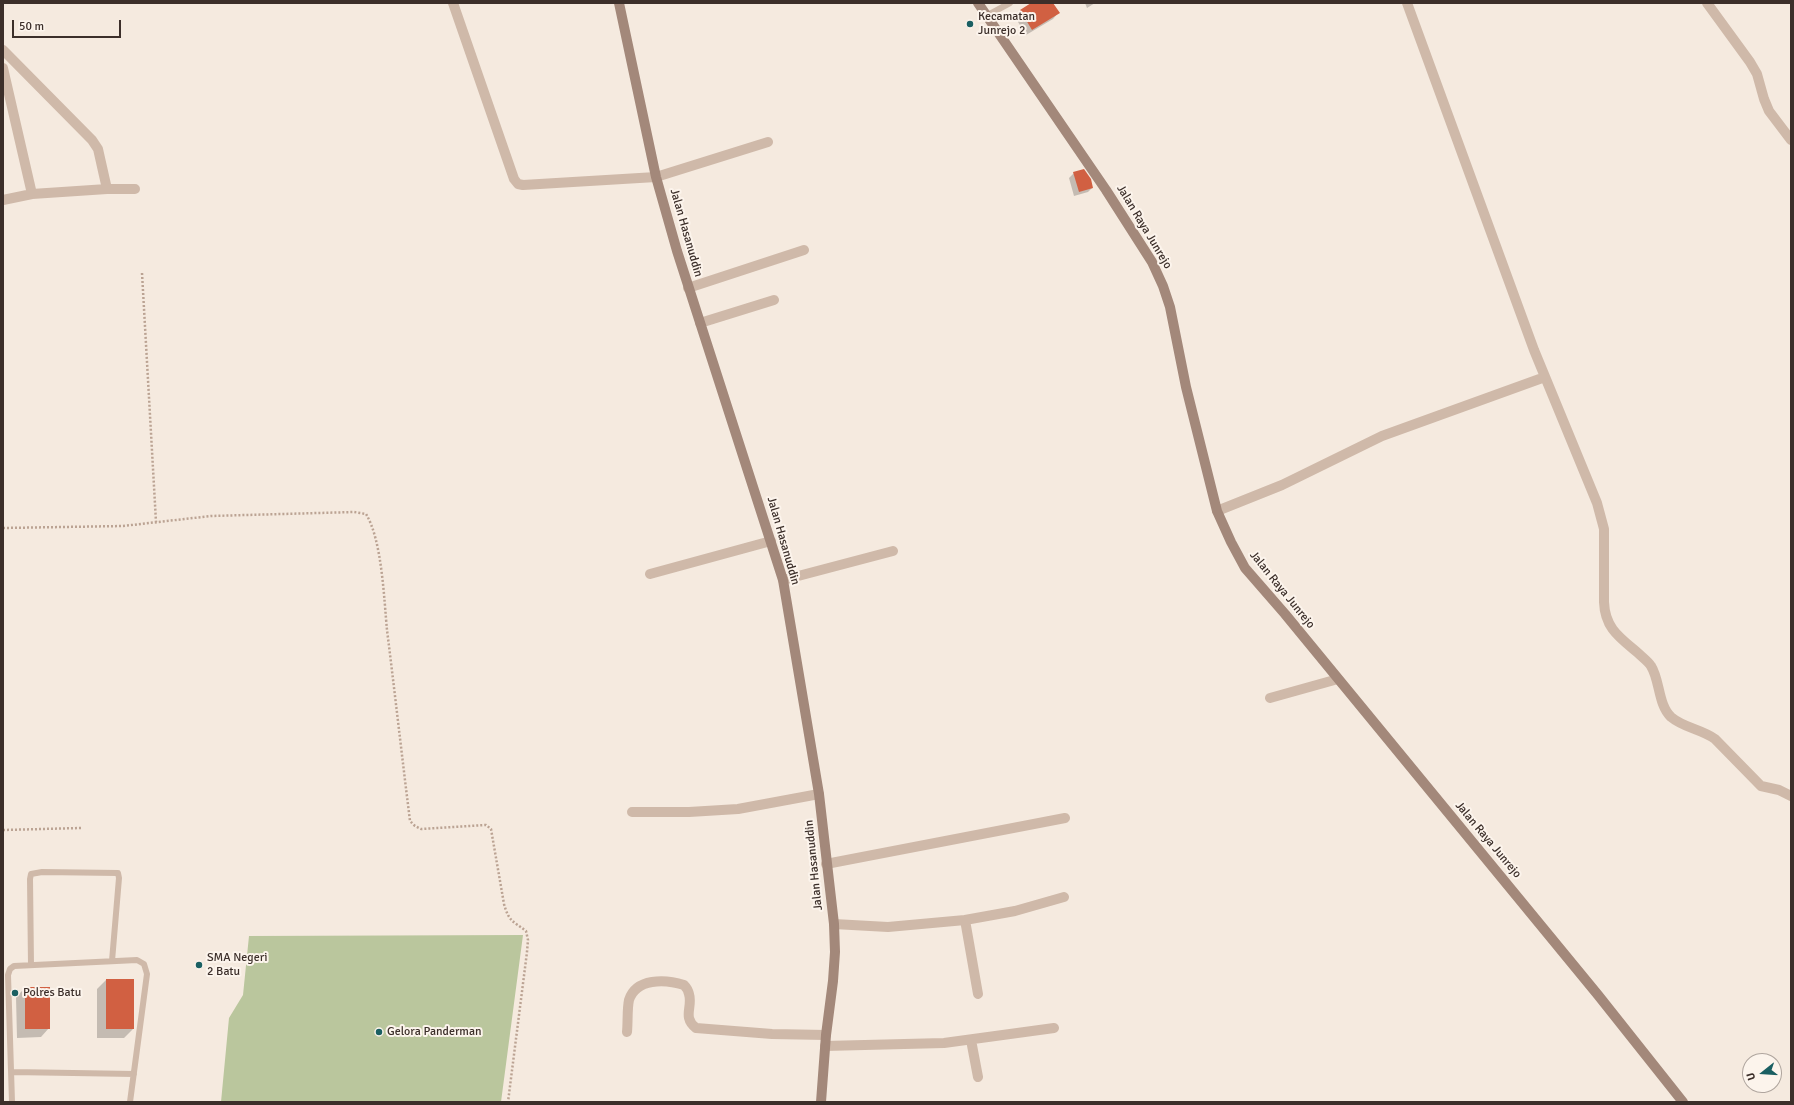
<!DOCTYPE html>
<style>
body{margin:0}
#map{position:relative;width:1794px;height:1105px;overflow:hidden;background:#f5eadf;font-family:Signika,sans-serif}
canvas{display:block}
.frame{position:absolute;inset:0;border:4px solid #3c2f2a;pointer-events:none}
.north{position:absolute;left:1742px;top:1053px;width:40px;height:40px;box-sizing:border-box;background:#fcf4ec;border:1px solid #afa59e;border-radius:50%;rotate:253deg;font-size:11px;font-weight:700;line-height:16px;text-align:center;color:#3c2f2a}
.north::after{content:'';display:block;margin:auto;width:14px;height:18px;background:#1a5f62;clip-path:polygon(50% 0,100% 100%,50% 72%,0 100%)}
.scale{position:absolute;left:12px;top:20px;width:109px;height:18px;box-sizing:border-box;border:2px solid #3c2f2a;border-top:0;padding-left:5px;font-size:12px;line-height:14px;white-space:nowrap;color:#3c2f2a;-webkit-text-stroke:3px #fcf4ec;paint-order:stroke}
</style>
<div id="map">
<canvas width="1794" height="1105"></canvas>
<div class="frame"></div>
<div class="north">U</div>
<div class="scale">50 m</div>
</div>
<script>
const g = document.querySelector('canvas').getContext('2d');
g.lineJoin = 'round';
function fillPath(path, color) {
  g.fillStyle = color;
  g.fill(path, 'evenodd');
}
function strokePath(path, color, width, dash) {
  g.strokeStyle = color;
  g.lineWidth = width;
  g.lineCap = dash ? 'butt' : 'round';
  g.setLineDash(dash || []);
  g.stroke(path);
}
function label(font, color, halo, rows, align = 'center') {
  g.font = font + ' Signika,sans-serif';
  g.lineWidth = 4;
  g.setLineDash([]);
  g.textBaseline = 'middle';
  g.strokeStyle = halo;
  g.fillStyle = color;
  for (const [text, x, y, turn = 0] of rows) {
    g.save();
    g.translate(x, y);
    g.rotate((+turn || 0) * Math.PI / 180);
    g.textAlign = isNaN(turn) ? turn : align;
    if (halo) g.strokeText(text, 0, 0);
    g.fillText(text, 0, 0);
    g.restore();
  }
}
fillPath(new Path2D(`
 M 523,935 L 501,1102 L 221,1102 L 229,1018 L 243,995 L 249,936 Z`), '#bac69d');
fillPath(new Path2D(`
 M 1033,3 L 1052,3 L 1058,13 L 1053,19 L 1026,35 L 1015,17 Z
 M 1085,3 L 1095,3 L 1087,8 Z
 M 1074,173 L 1092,188 L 1088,192 L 1074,196 L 1069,178 Z
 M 106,980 L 133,1029 L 124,1038 L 97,1038 L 97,989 Z
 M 25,988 L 49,1028 L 41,1037 L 17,1038 L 16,997 Z`), '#0003');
fillPath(new Path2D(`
 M 1031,3 L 1053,3 L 1060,13 L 1032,30 L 1020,10 Z
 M 1084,169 L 1091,179 L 1093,188 L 1079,192 L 1073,172 Z
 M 106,979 L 134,979 L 134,1029 L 106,1029 Z
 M 25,987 L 50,987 L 50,1029 L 25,1029 Z`), '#d16042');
strokePath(new Path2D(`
 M 142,273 L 156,522
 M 3,528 L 123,526 L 211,516 L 354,512 L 366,514 C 382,540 384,599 387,630 C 395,694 402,757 410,821 L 415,826 L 421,829 L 486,825 L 491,829 L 504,904 C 509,922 513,921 526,931 L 528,940 L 527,952 L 508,1102
 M 3,830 L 81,828`), '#bba393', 2.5, [2, 2]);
strokePath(new Path2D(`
 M 986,16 L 1010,3
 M 31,965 L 30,879 L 31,874 L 42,872 L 118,873 L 119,878 L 112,961
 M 12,1072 L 134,1074
 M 12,1102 L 8,975 L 10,969 L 14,966 L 137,960 L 144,964 L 147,974 L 130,1102`), '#cfb9a9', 6);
strokePath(new Path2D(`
 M 453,3 L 514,179 L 518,184 L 523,185 L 656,177 L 768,142
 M 1407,3 L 1534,350 L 1597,503 L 1604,529 L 1604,602 C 1605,628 1619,637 1638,653 C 1642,657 1648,661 1651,666 C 1660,680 1658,705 1671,717 C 1684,728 1701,729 1715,739 L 1761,786 L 1779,790 L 1791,796
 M 1707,3 L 1750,62 L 1757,74 L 1764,99 L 1769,111 L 1791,140
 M 3,50 L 92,140 L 98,149 L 107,189 L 32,194 L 3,200
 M 3,68 L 32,194
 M 107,189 L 135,189
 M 688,288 L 804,250
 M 700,323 L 774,300
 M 1217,511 L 1282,485 L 1382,436 L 1545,377
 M 650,574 L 771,541
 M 783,580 L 893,551
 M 1270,698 L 1338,679
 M 632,812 L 689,812 L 738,809 L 819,794
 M 826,864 L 1065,818
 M 965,920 L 1015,911 L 1064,897
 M 834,924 L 888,927 L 965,920 L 978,994
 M 627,1032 C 628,1022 627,1009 629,1000 C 636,978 665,979 684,985 C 686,987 688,990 689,994 C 693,1007 682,1017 696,1028 L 772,1034 L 826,1035
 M 971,1040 L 978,1077
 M 825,1046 L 944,1043 L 1054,1028`), '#cfb9a9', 10);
strokePath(new Path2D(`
 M 619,3 L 656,177 L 677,251 L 783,580 L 819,794 L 834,924 L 835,952 L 833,981 L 826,1035 L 821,1102
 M 978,3 L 1106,190 L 1152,262 L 1163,286 L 1170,307 L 1186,387 L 1217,511 L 1231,542 L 1245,568 L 1285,614 L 1598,995 L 1683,1102`), '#a3887a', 10);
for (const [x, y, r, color] of [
 [970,24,4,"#1a5f62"],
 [199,965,4,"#1a5f62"],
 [15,993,4,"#1a5f62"],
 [379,1032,4,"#1a5f62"]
]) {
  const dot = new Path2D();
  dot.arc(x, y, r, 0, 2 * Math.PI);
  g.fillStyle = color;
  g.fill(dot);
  strokePath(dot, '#fcf4ec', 1.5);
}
label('12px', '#3c2f2a', '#fcf4ec', [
 ["Kecamatan",978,17],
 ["Junrejo 2",978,31],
 ["SMA Negeri",207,958],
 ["2 Batu",207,972],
 ["Polres Batu",23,993],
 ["Gelora Panderman",387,1032]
], 'left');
label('12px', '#3c2f2a', '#fcf4ec', [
 ["Jalan Raya Junrejo",1144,227,59],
 ["Jalan Hasanuddin",686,233,74],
 ["Jalan Hasanuddin",783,541,74],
 ["Jalan Raya Junrejo",1282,590,51],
 ["Jalan Raya Junrejo",1488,840,50],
 ["Jalan Hasanuddin",814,865,-96]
]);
</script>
